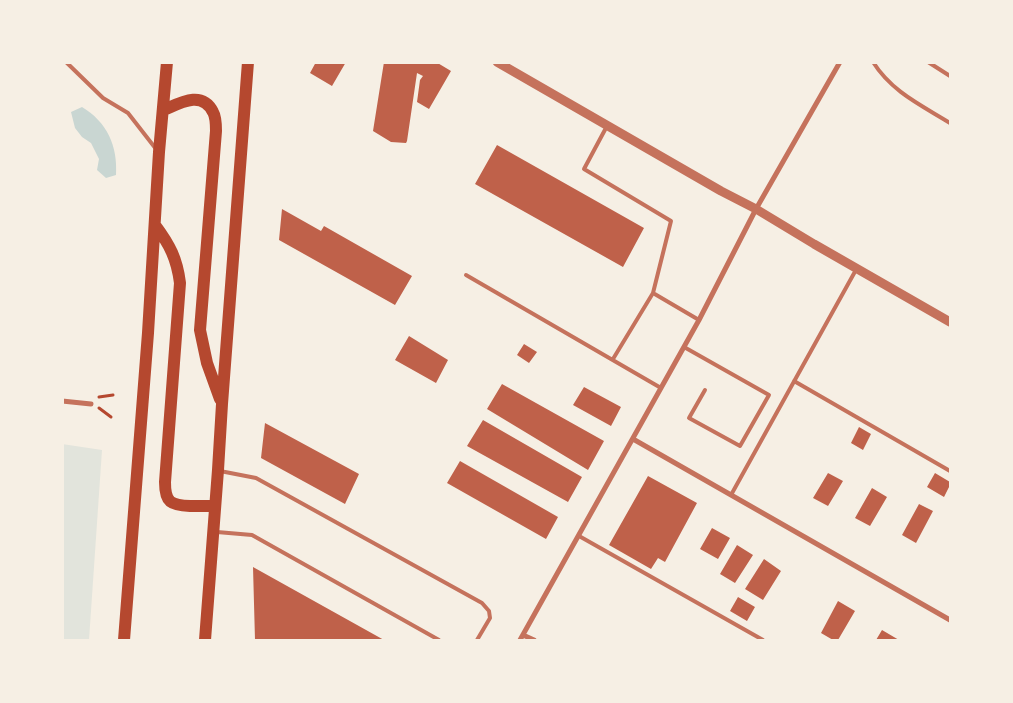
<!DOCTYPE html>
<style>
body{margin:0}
#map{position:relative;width:1013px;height:703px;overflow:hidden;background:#f6efe4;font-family:Figtree,sans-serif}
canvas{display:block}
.frame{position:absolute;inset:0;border:64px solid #f6efe4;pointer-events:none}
</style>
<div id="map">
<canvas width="1013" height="703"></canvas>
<div class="frame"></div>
</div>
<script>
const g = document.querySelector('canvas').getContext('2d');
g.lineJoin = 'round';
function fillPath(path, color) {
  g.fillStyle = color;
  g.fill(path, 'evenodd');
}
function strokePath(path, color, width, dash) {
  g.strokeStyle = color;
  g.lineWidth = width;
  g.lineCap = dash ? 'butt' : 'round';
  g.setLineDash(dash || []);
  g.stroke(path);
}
fillPath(new Path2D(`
 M 62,444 L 102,450 L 89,640 L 63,640 Z`), '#e2e4dc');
fillPath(new Path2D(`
 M 82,107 C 107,122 118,146 116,175 L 106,178 L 97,170 L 99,159 L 91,143 L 82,137 L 75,128 L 71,112 Z`), '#c9d6d2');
fillPath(new Path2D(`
 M 316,62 L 346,62 L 332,86 L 310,73 Z
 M 384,62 L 436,62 L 451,71 L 429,109 L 417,102 L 420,80 L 423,76 L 417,73 L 407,141 L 406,143 L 391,142 L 373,131 Z
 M 497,145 L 644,228 L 623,267 L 475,184 Z
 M 282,209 L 321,231 L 324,226 L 412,276 L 395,305 L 279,240 Z
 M 409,336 L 448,360 L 436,383 L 395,360 Z
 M 524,344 L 537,352 L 529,363 L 517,355 Z
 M 502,384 L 604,441 L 588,470 L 487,409 Z
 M 584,387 L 621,407 L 611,426 L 573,405 Z
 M 483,420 L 582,477 L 568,502 L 467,446 Z
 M 265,423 L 359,474 L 345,504 L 261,458 Z
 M 859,427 L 871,434 L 863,450 L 851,443 Z
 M 460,461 L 558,517 L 546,539 L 447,483 Z
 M 828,473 L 843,481 L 828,506 L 813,498 Z
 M 935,473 L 950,482 L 950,485 L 944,497 L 927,487 Z
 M 648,476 L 697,503 L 665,562 L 658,558 L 651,569 L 609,545 Z
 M 872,488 L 887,497 L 870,526 L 855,518 Z
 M 919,504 L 933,511 L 916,543 L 902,535 Z
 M 712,528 L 730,538 L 718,559 L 700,549 Z
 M 737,545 L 753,555 L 735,583 L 720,574 Z
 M 764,559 L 781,571 L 763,600 L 745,589 Z
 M 253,567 L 384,640 L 255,640 Z
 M 738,597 L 755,607 L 747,621 L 730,611 Z
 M 838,601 L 855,611 L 838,640 L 833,640 L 821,633 Z
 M 882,630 L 899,640 L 876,640 Z`), '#bf614a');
strokePath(new Path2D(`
 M 99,397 L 113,395
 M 99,408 L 111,417`), '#b5482f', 3);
strokePath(new Path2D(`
 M 66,62 L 103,98 L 128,113 L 156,149
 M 873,62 C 892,92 921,105 950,123
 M 928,62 L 950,76
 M 607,126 L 584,169 L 671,221 L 653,293 L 699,320
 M 466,275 L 661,388
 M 684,347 L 769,395 L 740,446 L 689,418 L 705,390
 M 613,359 L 653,293
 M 794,381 L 950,471
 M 220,471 L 256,478 L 482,603 L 489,611 L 490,618 L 477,640
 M 731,495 L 857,268
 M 217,532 L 252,535 L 439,640
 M 579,536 L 763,640`), '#c5725c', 4);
strokePath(new Path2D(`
 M 62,401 L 91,404
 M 633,439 L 950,620
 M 523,635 L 534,640
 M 520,640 L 699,320 L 756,209 L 840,62`), '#c5725c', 5);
strokePath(new Path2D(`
 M 497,62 L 721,191 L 756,209 L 814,244 L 950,322`), '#c5725c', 9);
strokePath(new Path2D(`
 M 164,110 C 180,103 202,90 213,112 C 216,117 216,126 216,131 L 200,330 L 207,363 L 220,399
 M 155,225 C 170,245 177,259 180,283 L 165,482 C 165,503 171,505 190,506 C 199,506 207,506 215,506
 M 124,640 L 148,333 L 159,152 L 167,62
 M 205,640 L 218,470 L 222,404 L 248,62`), '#b5482f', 12);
</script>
